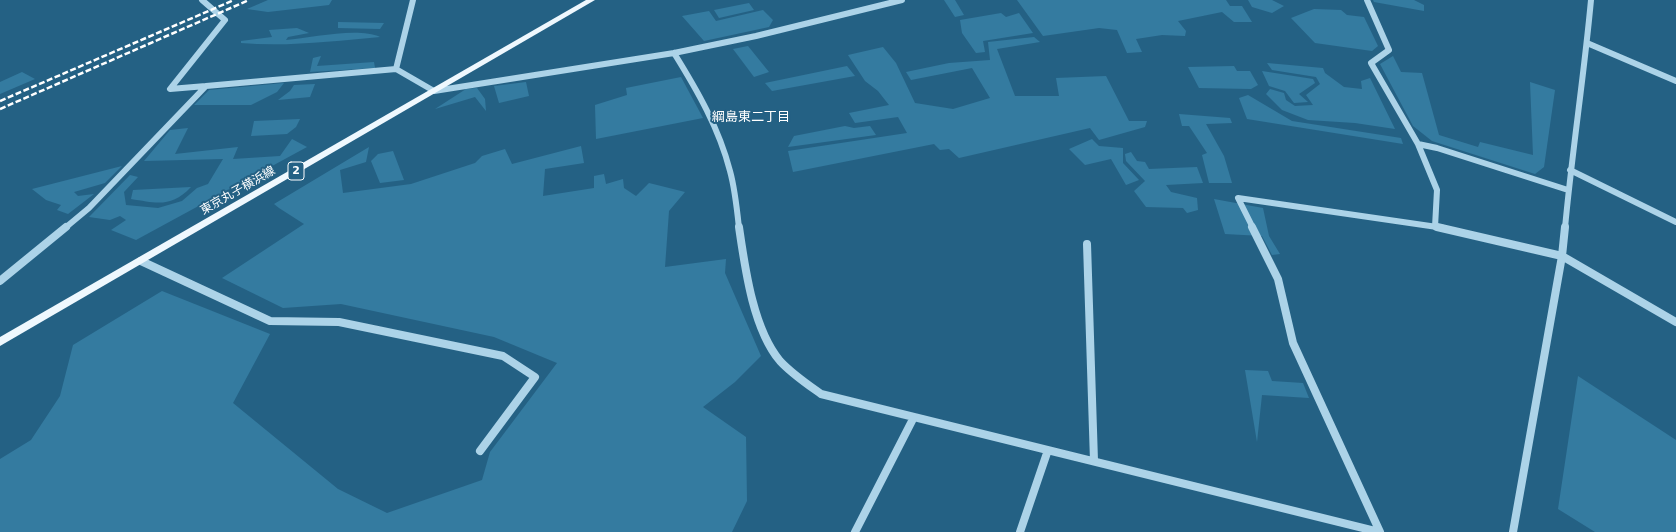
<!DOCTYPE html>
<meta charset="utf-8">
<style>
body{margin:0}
canvas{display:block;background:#246184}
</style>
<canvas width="1676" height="532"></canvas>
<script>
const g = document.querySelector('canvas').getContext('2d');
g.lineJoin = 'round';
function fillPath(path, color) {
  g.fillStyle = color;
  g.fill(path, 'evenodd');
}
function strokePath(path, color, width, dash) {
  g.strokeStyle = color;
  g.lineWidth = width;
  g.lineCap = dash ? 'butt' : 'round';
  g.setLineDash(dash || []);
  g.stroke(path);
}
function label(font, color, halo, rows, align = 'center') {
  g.font = font + ' "DejaVu Sans","Noto Sans JP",sans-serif';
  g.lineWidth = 4;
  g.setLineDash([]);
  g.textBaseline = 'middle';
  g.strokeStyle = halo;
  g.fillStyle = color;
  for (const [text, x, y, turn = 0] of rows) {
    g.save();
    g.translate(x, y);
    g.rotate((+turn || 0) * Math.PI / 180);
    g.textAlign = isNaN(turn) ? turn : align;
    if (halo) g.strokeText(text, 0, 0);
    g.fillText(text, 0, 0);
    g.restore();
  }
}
fillPath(new Path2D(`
 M 268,0 L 332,0 L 329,5 L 268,12 L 247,9 Z
 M 944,0 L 955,0 L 964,15 L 955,17 Z
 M 1017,0 L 1226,0 L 1230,6 L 1242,6 L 1252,22 L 1234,22 L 1222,12 L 1178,21 L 1186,31 L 1185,36 L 1162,35 L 1136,39 L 1142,52 L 1127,53 L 1117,30 L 1099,28 L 1043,36 Z
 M 1248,0 L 1272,0 L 1284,6 L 1272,13 L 1252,7 Z
 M 1373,0 L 1414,0 L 1424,5 L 1424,11 L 1374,2 Z
 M 749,3 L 754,10 L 719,18 L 714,10 Z
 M 1314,9 L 1341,10 L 1347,15 L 1364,17 L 1378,46 L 1372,51 L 1315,43 L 1291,18 Z
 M 763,10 L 773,20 L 769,27 L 704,41 L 682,16 L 709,11 L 716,21 Z
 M 1001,13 L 1006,17 L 1019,13 L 1033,33 L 983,41 L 985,52 L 976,53 L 962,33 L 960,20 Z
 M 338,22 L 384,23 L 380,29 L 338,28 Z
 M 297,28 L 309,33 L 288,37 L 286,40 C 312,38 357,27 380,37 C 334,41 287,47 241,43 L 241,41 L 272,37 L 269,30 Z
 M 1034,37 L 1040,42 L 997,49 L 1015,96 L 1059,96 L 1056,78 L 1106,76 L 1129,121 L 1147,121 L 1145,127 L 1099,140 L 1090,128 L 959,158 L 949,149 L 940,150 L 934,144 L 793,172 L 788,151 L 907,133 L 898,117 L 855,123 L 849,113 L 889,105 L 878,91 L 865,81 L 848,55 L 883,47 L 896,63 L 915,103 L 953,109 L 990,98 L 972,68 L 911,80 L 906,72 L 949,63 L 990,60 L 988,42 Z
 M 748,46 L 769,72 L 754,77 L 733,49 Z
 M 321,56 L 317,66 L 374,62 L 375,68 L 310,72 L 313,58 Z
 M 1393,56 L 1401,72 L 1422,73 L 1439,135 L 1478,147 L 1480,142 L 1533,155 L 1530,82 L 1555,90 L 1544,167 L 1535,174 L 1432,141 L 1413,126 L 1380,64 Z
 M 1267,63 L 1323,68 L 1325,73 L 1344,87 L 1362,89 L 1361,81 L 1370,78 L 1395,129 L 1355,123 L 1308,120 L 1282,110 L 1266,94 L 1270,89 L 1284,93 L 1286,100 L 1295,106 L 1313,105 L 1306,95 L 1320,84 L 1316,77 L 1272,70 Z
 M 847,66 L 855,76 L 772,91 L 765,83 Z
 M 1234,66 L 1237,71 L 1250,71 L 1258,85 L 1251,89 L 1199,88 L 1188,67 Z
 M 1262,71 L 1313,79 L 1315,83 L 1299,94 L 1308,102 L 1294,103 L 1285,91 L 1269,86 Z
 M 22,72 L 35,79 L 0,94 L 0,82 Z
 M 681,77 L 703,118 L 596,139 L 595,105 L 627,95 L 626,88 Z
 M 526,82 L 529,96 L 499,103 L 494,86 Z
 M 284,83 L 277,92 L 251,105 L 194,105 L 209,90 Z
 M 315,84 L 310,97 L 278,100 L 290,91 L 294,85 Z
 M 477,88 L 485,99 L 486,111 L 475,97 L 435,109 L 466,89 Z
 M 1248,95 L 1292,121 L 1401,138 L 1403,144 L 1247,119 L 1239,98 Z
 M 1179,114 L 1230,118 L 1232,123 L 1206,124 L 1224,156 L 1232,183 L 1209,183 L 1202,155 L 1207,153 L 1189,126 L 1182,126 Z
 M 300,119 L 296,127 L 287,134 L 251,136 L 254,121 Z
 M 845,126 L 854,128 L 870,126 L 876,135 L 788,147 L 794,136 Z
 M 188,128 L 175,154 L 238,147 L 233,159 L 280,156 L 292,139 L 307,147 L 136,240 L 111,230 L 126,220 L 120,216 L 110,220 L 89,217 L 130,175 L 138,177 L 124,192 L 126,205 L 158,208 L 182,201 L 197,188 L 208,184 L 223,159 L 144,161 L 170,130 Z
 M 1092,139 L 1099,146 L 1123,148 L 1123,163 L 1139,180 L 1126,185 L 1111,159 L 1085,165 L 1069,149 Z
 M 581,146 L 584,163 L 545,169 L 543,196 L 594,188 L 594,176 L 604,174 L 606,184 L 623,179 L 624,188 L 636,196 L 649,183 L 685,192 L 669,211 L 665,267 L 726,259 L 725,273 L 761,356 L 735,382 L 703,407 L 746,437 L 747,501 L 732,532 L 0,532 L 0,459 L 31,440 L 60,396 L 73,345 L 162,291 L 270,334 L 233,403 L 338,489 L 387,513 L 482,480 L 490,452 L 557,363 L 494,337 L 341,304 L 283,308 L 222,278 L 304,224 L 279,208 L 274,204 L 369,147 L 366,162 L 340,170 L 343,193 L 411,184 L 475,163 L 482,156 L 505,149 L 512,164 Z
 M 393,151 L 404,180 L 380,183 L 371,161 L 378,154 Z
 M 1131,152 L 1137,161 L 1145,162 L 1149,169 L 1197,167 L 1203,183 L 1166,185 L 1171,192 L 1197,198 L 1198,210 L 1187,213 L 1183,208 L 1146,207 L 1134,191 L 1145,181 L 1126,161 L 1125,154 Z
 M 122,166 L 105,183 L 74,192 L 78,196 L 94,194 L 68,214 L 57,210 L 61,205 L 46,200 L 32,189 Z
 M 191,187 C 171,208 157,203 131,199 L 133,190 Z
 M 1214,199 L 1263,208 L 1269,236 L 1280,254 L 1272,255 L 1262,236 L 1225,234 Z
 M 1245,370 L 1268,371 L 1272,381 L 1303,383 L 1309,398 L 1262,395 L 1257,442 Z
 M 1578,376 L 1676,440 L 1676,532 L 1595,532 L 1558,509 Z`), '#347ba0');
strokePath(new Path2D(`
 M 202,0 L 225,20 L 170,89 L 206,86
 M 1367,0 L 1389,50 L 1371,63 L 1418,144 L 1437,148 L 1568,190
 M 1587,43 L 1676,81
 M 674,53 C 697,90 719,128 730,171 C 735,189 737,209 739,228
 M 396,69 L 413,0
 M 1418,144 L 1437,190 L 1435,227
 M 1570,170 L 1676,222
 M 65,228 L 89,208 L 206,86 L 396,69 L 434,91 L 674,53 L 756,36 L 902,0
 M 1253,228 L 1238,198 L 1444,228
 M 1565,228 C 1572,152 1584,76 1591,0`), '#acd3e8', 6);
strokePath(new Path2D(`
 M 739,227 C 745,268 753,329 780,361 C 792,374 807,384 821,394 L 1379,532
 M 1252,227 L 1278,279 L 1293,343 L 1380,532
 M 1437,227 L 1562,256 L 1676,322
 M 1087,244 L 1094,461
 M 141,261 L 270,321 L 339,322 L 503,356 L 535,377 L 480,451
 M 0,281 L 66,227
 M 855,532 L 914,417
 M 1020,532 L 1048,450
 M 1513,532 L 1562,256 L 1565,227`), '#acd3e8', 8);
fillPath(new Path2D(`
 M 586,0 L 595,0 L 0,346 L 0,337 Z`), '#eff8fe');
strokePath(new Path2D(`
 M 0,101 L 234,0
 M 0,109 L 249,0`), '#fff', 2.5, [6, 2.5]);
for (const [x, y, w] of [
 [296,171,16]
]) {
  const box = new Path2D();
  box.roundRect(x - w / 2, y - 9, w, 18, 3);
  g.fillStyle = '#246184';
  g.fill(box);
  strokePath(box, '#fff', 1);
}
label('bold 11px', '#fff', null, [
 ["2",296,171]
]);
label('12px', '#fff', '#246184', [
 ["東京丸子横浜線",238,191,-30]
]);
label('13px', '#fff', '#246184', [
 ["綱島東二丁目",751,118]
]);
</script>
